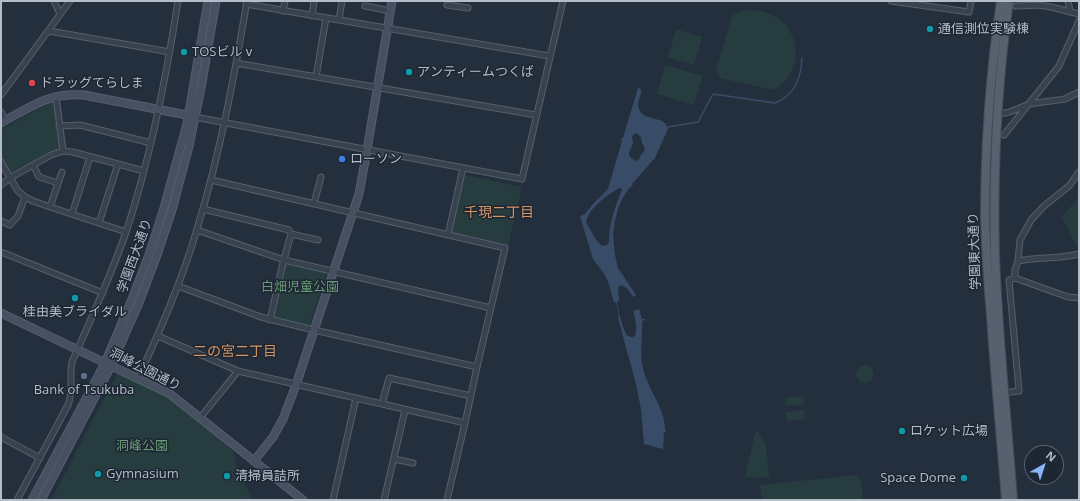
<!DOCTYPE html>
<meta charset="utf-8">
<style>
body{margin:0}
#map{position:relative;width:1080px;height:501px;overflow:hidden;background:#242f3e;font-family:"Open Sans",sans-serif}
canvas{display:block}
.frame{position:absolute;inset:0;border:2px solid #b4bcc9;pointer-events:none}
.north{position:absolute;left:1024px;top:445px;width:40px;height:40px;box-sizing:border-box;background:#1d2633;border:1px solid #59626f;border-radius:50%;rotate:39deg;font-size:11px;font-weight:700;line-height:16px;text-align:center;color:#b4bcc9}
.north::after{content:'';display:block;margin:auto;width:14px;height:18px;background:#8ab4f8;clip-path:polygon(50% 0,100% 100%,50% 72%,0 100%)}
</style>
<div id="map">
<canvas width="1080" height="501"></canvas>
<div class="frame"></div>
<div class="north">N</div>
</div>
<script>
const g = document.querySelector('canvas').getContext('2d');
g.lineJoin = 'round';
function fillPath(path, color) {
  g.fillStyle = color;
  g.fill(path, 'evenodd');
}
function strokePath(path, color, width, dash) {
  g.strokeStyle = color;
  g.lineWidth = width;
  g.lineCap = dash ? 'butt' : 'round';
  g.setLineDash(dash || []);
  g.stroke(path);
}
function label(font, color, halo, rows, align = 'center') {
  g.font = font + ' "Open Sans","Noto Sans JP",sans-serif';
  g.lineWidth = 3;
  g.setLineDash([]);
  g.textBaseline = 'middle';
  g.strokeStyle = halo;
  g.fillStyle = color;
  for (const [text, x, y, turn = 0] of rows) {
    g.save();
    g.translate(x, y);
    g.rotate((+turn || 0) * Math.PI / 180);
    g.textAlign = isNaN(turn) ? turn : align;
    if (halo) g.strokeText(text, 0, 0);
    g.fillText(text, 0, 0);
    g.restore();
  }
}
fillPath(new Path2D(`
 M 752,10 C 761,11 770,13 778,18 C 803,36 802,76 773,90 L 720,78 L 716,70 L 732,16 L 741,11 Z
 M 676,29 L 702,37 L 694,65 L 668,57 Z
 M 665,65 L 703,76 L 694,105 L 657,94 Z
 M 54,102 L 60,149 L 58,151 L 13,174 L 10,174 L 1,157 L 1,130 L 36,110 Z
 M 465,175 L 522,187 L 508,246 L 453,234 L 451,231 Z
 M 1079,197 L 1079,251 L 1062,217 Z
 M 287,262 L 327,272 L 309,327 L 274,318 L 273,316 L 285,264 Z
 M856 374a9 9 0 1 1 18 0a9 9 0 1 1-18 0Z
 M 118,372 L 164,394 L 176,403 L 219,437 L 234,453 L 237,466 L 252,500 L 51,500 Z
 M 803,396 L 804,404 L 786,406 L 785,398 Z
 M 804,410 L 805,419 L 787,421 L 786,412 Z
 M 756,432 L 758,432 L 766,445 L 769,477 L 754,478 L 745,477 L 755,433 Z
 M 855,475 C 864,478 862,492 863,500 L 762,500 L 760,487 L 761,485 Z`), '#263c3f');
fillPath(new Path2D(`
 M 638,88 L 641,89 C 642,96 635,103 640,111 C 646,122 665,115 668,129 L 655,158 L 632,184 L 633,185 L 631,187 L 630,187 L 622,199 L 618,209 L 615,220 L 613,235 L 615,255 L 618,268 L 636,295 L 633,297 L 627,288 L 621,285 L 619,286 L 618,289 L 619,301 L 617,302 C 618,309 623,332 628,336 C 631,337 633,338 635,335 C 638,331 635,316 633,311 L 639,309 L 642,319 L 645,319 L 645,320 L 642,321 C 643,337 639,353 643,368 C 647,388 666,410 665,430 L 666,430 L 666,432 L 664,432 L 663,449 L 644,444 L 641,409 L 636,384 L 618,318 L 619,316 L 616,302 L 614,302 L 609,284 L 605,275 L 593,259 L 580,216 L 585,214 L 593,204 L 608,189 L 622,141 L 621,140 L 622,138 L 623,138 ZM 636,133 L 641,137 L 642,143 L 645,148 C 644,153 640,155 639,160 L 637,161 L 631,158 L 629,155 L 629,153 L 633,143 L 632,137 L 633,135 ZM 619,188 L 621,188 L 622,190 C 615,207 609,224 609,242 L 607,245 L 602,246 L 596,240 L 586,222 C 589,208 607,195 619,188 Z`), '#394c67');
strokePath(new Path2D(`
 M 668,127 L 698,122 L 713,94 L 775,103 C 795,95 801,78 802,58`), '#394c67', 1.5);
const street = new Path2D(`
 M 54,1 L 60,14
 M 891,1 L 969,12 L 971,1
 M 1068,1 L 1070,12
 M 246,4 L 549,56
 M 447,5 L 468,8
 M 365,6 L 391,11
 M 1016,6 L 1038,5 L 1051,7 L 1079,14
 M 283,11 L 285,1
 M 312,16 L 314,1
 M 339,20 L 342,1
 M 49,31 L 170,52
 M 236,63 L 536,115
 M 316,77 L 326,18
 M 1,95 L 70,1
 M 56,96 L 63,151
 M 1,112 L 5,120
 M 998,113 L 1006,113 L 1015,110 L 1029,104 L 1065,99 L 1079,92
 M 195,117 L 522,179 L 563,1
 M 59,126 L 80,125 L 151,143
 M 1004,135 L 1059,66 L 1079,21
 M 1,162 L 18,191 L 25,197 L 33,201 L 50,207 L 126,232
 M 33,165 L 39,177 L 58,183
 M 211,180 L 505,248 L 477,367 L 465,423 L 447,500
 M 1,185 L 10,178 L 51,155 L 63,151 L 73,152 L 144,171
 M 314,203 L 321,177
 M 50,207 L 62,172
 M 203,209 L 289,230 L 291,234 L 283,263 L 270,320
 M 72,214 L 90,157
 M 1,221 L 10,225 L 18,216 L 25,197
 M 99,223 L 118,164
 M 197,230 L 284,260 L 491,308
 M 291,234 L 318,240
 M 448,235 L 463,168
 M 1,252 L 103,293
 M 1018,261 C 1039,257 1058,259 1079,254
 M 1015,278 L 1015,270 L 1018,261 L 1020,240 L 1031,220 L 1044,206 L 1069,186 L 1079,172
 M 178,286 L 261,317 L 314,330 L 477,367
 M 158,336 L 238,371 L 465,423
 M 138,379 C 160,330 182,281 197,229 C 220,154 234,78 247,1
 M 1003,393 L 1019,391 L 1009,280 L 1015,278 L 1068,297 L 1079,298
 M 382,404 L 389,378 L 471,396
 M 200,418 L 238,371
 M 1,437 L 40,458
 M 394,459 L 413,463
 M 17,500 L 68,405 C 74,390 69,377 72,362 C 91,319 111,276 126,232 C 151,157 166,79 178,1
 M 333,500 L 356,398
 M 384,500 L 405,410`);
const secondary = new Path2D(`
 M 1,123 C 30,107 49,92 84,95 L 192,116
 M 1,313 L 170,394 L 303,500
 M 254,461 L 273,437 L 283,419 L 296,385 L 359,194 L 367,150 L 392,1
 M 32,500 L 105,363 L 132,299 L 150,252 L 164,208 L 187,124 L 208,1
 M 41,500 L 111,366 L 139,303 L 157,255 L 172,210 L 189,146 L 201,88 L 216,1`);
const primary = new Path2D(`
 M 1001,1 C 990,73 985,146 985,219 C 986,251 988,283 991,316 C 995,377 1001,438 1006,500
 M 1009,1 C 997,85 993,170 995,255 C 998,337 1007,418 1013,500`);
strokePath(street, '#565f6c', 7);
strokePath(secondary, '#565f6c', 9);
strokePath(primary, '#414a57', 10);
strokePath(street, '#38414e', 5);
strokePath(secondary, '#465061', 7);
strokePath(primary, '#56606e', 8);
for (const [x, y, r, color] of [
 [930,29,4,"#0f9aa8"],
 [184,52,4,"#0f9aa8"],
 [409,72,4,"#0f9aa8"],
 [32,83,4,"#e0444e"],
 [342,159,4,"#3f7fe0"],
 [75,298,4,"#0f9aa8"],
 [84,376,4,"#5c6f8a"],
 [902,431,4,"#0f9aa8"],
 [98,474,4,"#0f9aa8"],
 [227,476,4,"#0f9aa8"],
 [964,478,4,"#0f9aa8"]
]) {
  const dot = new Path2D();
  dot.arc(x, y, r, 0, 2 * Math.PI);
  g.fillStyle = color;
  g.fill(dot);
  strokePath(dot, '#1d2633', 1.5);
}
label('13px', '#b4bcc9', '#1d2633', [
 ["通信測位実験棟",938,29],
 ["TOSビルⅴ",192,52],
 ["アンティームつくば",417,72],
 ["ドラッグてらしま",40,83],
 ["ローソン",350,159],
 ["桂由美ブライダル",75,312,"center"],
 ["Bank of Tsukuba",84,390,"center"],
 ["ロケット広場",910,431],
 ["Gymnasium",106,474],
 ["清掃員詰所",235,476],
 ["Space Dome",956,478,"right"]
], 'left');
label('13px', '#b4bcc9', '#1d2633', [
 ["学園東大通り",975,251,-92],
 ["学園西大通り",135,256,-70],
 ["洞峰公園通り",145,370,27]
]);
label('13px', '#6b9a76', '#1d2633', [
 ["白畑児童公園",300,287],
 ["洞峰公園",142,446]
]);
label('14px', '#d59563', '#1d2633', [
 ["千現二丁目",499,213],
 ["二の宮二丁目",235,352]
]);
</script>
